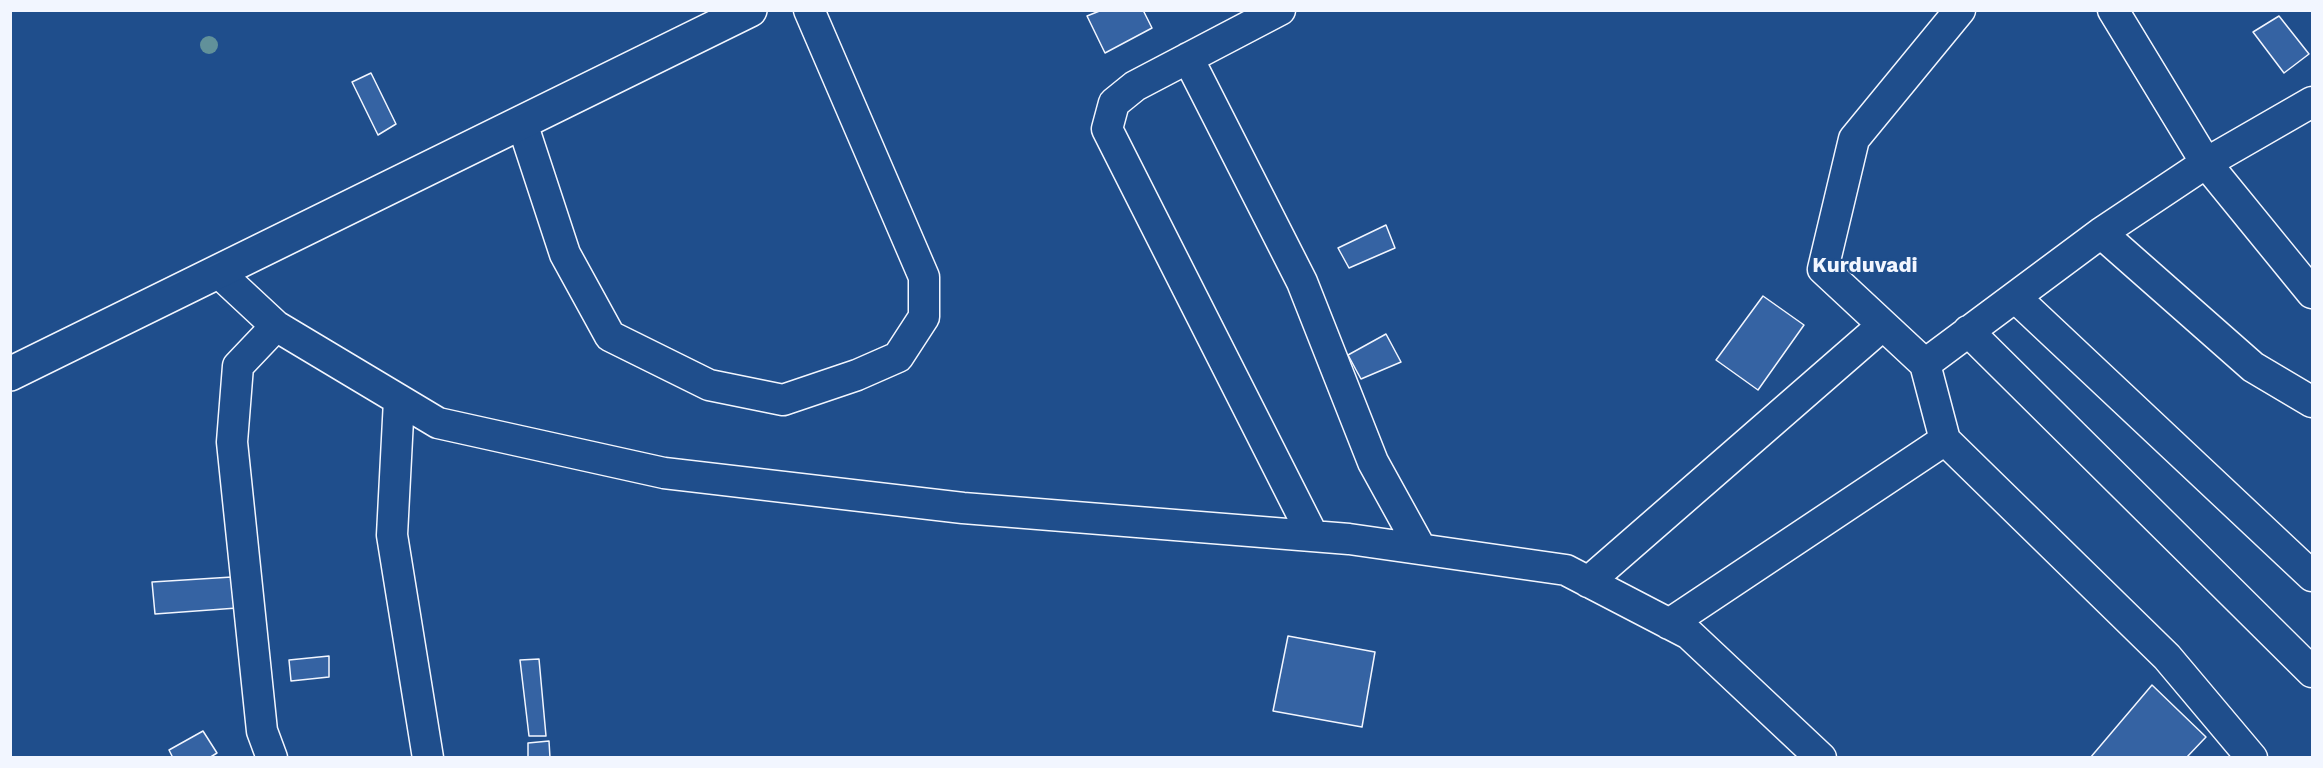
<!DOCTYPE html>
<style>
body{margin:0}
#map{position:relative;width:2323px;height:768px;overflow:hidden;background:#1f4e8c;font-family:"Work Sans",sans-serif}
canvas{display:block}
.frame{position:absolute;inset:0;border:12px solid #f2f6ff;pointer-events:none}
</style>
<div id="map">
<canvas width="2323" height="768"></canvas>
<div class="frame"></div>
</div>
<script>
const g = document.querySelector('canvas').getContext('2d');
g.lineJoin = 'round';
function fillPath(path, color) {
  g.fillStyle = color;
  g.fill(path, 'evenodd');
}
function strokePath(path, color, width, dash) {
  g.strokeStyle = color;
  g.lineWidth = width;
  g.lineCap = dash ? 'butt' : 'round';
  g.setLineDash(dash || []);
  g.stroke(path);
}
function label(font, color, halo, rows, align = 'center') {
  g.font = font + ' "Work Sans",sans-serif';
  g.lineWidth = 4.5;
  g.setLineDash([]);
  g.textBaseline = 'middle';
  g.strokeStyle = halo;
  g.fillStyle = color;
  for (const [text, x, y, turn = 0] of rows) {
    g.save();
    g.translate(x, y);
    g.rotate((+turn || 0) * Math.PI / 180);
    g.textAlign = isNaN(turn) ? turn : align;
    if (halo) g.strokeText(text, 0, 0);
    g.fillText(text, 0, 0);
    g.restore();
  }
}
const building = new Path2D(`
 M 1102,10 L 1143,10 L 1152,28 L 1105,53 L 1087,16 Z
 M 2279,16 L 2309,54 L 2284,73 L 2253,32 Z
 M 371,73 L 396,124 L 378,135 L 352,82 Z
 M 1386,225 L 1395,248 L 1349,268 L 1338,248 Z
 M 1763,296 L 1804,325 L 1758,390 L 1716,360 Z
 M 1386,334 L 1401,362 L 1361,379 L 1348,355 Z
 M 232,577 L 237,608 L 155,614 L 152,582 Z
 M 1288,636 L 1375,652 L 1362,727 L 1273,711 Z
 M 329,656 L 329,677 L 291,681 L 289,660 Z
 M 539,659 L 546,736 L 529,736 L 520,660 Z
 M 2152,685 L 2206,737 L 2186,758 L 2090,758 Z
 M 203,731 L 217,753 L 209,758 L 173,758 L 169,750 Z
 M 549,741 L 550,758 L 528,758 L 528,743 Z`);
fillPath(building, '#3563a3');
strokePath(building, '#f2f6ff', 1.5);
const street = new Path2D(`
 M 1280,10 L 1135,86 L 1114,103 L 1107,129 L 1313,536
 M 1960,10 L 1854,139 L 1823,269 L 1925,364 L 1945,440 L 2167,657 L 2252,758
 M 2113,10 L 2206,163 L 2312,293
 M 1188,58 L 1302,282 L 1373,462 L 1421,549
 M 522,123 L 565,254 L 610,336 L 709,385 L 783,400 L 857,375 L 898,357 L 924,317 L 924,277 L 809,10
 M 2101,233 L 2253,367 L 2312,402
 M 218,272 L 276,326 L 438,423 L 664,473 L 963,508 L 1349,539 L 1566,570 L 1689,634 L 1821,758
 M 2015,297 L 2312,576
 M 1968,331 L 2312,672
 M 1925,364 L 2101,233 L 2206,163 L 2312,102
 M 399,400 L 392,535 L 428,758
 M 1588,582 L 1883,325
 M 1669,624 L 1945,440
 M 272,758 L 262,731 L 232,442 L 238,366 L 276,326`);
const secondary = new Path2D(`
 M 10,374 L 750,10`);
strokePath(street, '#f2f6ff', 33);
strokePath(secondary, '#f2f6ff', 36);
strokePath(street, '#1f4e8c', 30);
strokePath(secondary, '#1f4e8c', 33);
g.fillStyle = '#61919a';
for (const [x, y] of [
 [209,45]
]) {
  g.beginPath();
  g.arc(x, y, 9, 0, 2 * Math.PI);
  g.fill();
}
label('bold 21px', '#f2f6ff', '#1f4e8c', [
 ["Kurduvadi",1865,266]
]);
</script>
